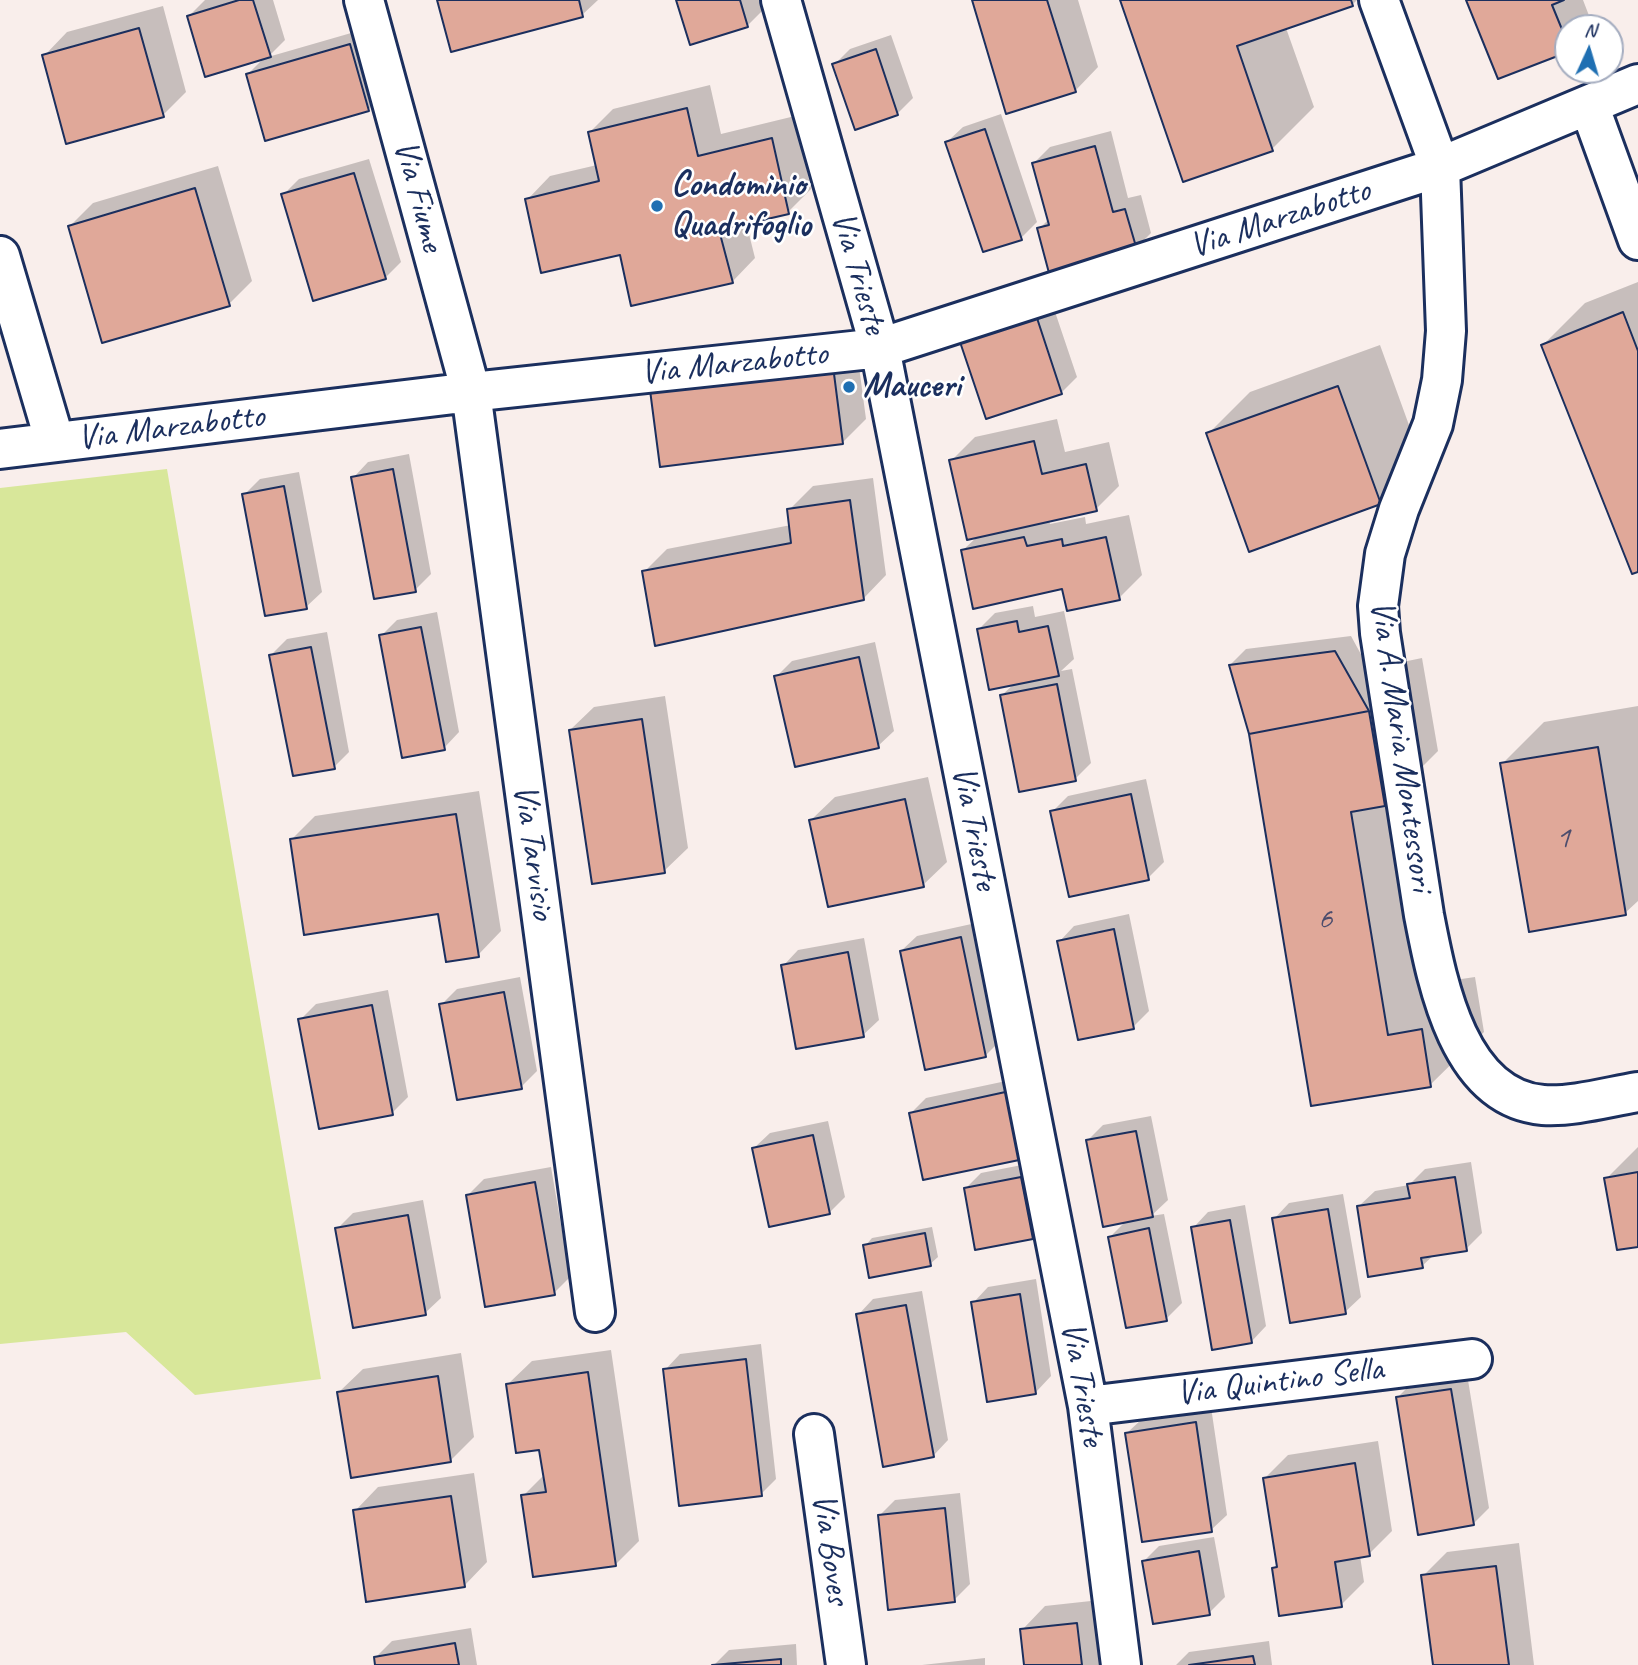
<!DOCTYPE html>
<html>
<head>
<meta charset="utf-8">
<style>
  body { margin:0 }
  #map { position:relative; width:1638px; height:1665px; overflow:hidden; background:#f9eeeb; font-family:Caveat,sans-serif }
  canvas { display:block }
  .north { position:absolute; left:1554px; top:14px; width:70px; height:70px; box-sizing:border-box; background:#fff; border:2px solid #a4acbf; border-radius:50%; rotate:4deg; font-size:19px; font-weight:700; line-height:28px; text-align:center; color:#1b2f5e }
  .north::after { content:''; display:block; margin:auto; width:24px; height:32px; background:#1f6fb2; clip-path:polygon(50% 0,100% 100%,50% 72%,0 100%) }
</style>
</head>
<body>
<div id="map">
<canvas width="1638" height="1665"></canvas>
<div class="north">N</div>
</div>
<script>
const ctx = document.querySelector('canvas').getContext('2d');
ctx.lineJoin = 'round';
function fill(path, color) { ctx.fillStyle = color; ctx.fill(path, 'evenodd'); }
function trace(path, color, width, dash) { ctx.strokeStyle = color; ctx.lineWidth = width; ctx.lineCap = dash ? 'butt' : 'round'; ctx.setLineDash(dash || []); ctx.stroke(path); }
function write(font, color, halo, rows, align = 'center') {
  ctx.font = font + ' Caveat,sans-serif'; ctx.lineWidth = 5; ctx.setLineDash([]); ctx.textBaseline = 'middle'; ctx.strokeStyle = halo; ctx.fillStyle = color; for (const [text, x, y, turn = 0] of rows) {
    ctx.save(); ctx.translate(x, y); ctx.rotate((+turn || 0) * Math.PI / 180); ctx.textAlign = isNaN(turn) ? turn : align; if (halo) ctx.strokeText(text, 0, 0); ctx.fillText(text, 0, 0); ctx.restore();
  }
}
fill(new Path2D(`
  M167,469L321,1379L195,1395L126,1332L0,1344V488Z`), '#d8e79a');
fill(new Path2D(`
  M205,0H273L285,40L268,57L365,29L384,94L368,110L248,74L265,57L189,16Z
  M439,0H598L582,15Z
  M678,0H760L763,10L748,25Z
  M974,0H1078L1098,67L1075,91Z
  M1122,0H1357L1352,5L1286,28L1314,107L1272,149Z
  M1468,0H1583L1593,26L1591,28H1568V50Z
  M163,6L186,92L163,115L44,56L67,32Z
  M891,35L913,98L897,114L834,65L850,49Z
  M710,85L721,134L795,116L811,189L788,212L746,222L755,258L732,282L621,253L527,200L550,176L597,165L590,132L613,109Z
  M1001,114L1037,222L1021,238L947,142L963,127Z
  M1111,131L1128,198L1141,195L1151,233L1136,248L1039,229L1049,219L1034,163L1050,147Z
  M369,159L401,262L385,278L283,195L299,179Z
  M218,166L252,281L229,304L70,226L93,203Z
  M1638,282V570L1543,345L1585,303Z
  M1050,297L1077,377L1061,393L976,321Z
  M856,344L866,419L843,442L662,465Z
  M1380,345L1422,461L1380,503L1208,434L1250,392Z
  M1057,419L1065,452L1109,442L1119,486L1096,509L1049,520L1050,524L1085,517L1086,524L1129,515L1142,575L1119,598L1064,587L962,551L978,536L951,461L975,437Z
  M409,454L431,574L415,590L353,478L368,462Z
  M299,472L322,592L306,607L244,495L260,479Z
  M873,478L886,575L863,599L644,572L667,549L791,525L789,510L813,486Z
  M1033,606L1035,617L1064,611L1074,659L1061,671L1072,669L1091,763L1075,779L1002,695L1015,683L979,629L995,613Z
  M437,612L459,732L444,748L381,636L397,620Z
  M327,632L349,752L334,767L271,655L287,639Z
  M1351,636L1369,669L1422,658L1438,751L1408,781L1441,982L1475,977L1484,1032L1430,1085L1312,1104L1251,734L1230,665L1246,649Z
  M875,642L894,731L878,746L776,677L792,661Z
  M665,696L688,848L664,871L570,730L594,707Z
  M1638,706V901L1625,913L1502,764L1544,722Z
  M928,777L947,862L923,885L811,820L835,797Z
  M1146,779L1164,862L1148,878L1052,812L1068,796Z
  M479,791L501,931L478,955L440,912L291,840L315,816Z
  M1129,914L1149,1011L1133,1027L1059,942L1074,926Z
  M976,923L1001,1040L985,1056L901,951L917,936Z
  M864,938L879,1020L863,1035L783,966L798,950Z
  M520,977L537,1071L521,1087L441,1005L457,989Z
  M388,990L408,1097L392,1113L300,1020L316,1004Z
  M1025,1077L1023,1157L911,1113L926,1098Z
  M1151,1116L1168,1200L1151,1216L1164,1214L1182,1303L1166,1319L1110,1237L1127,1220L1087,1141L1103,1125Z
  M828,1121L845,1197L829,1213L754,1148L770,1133Z
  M1638,1147V1245L1606,1179Z
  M1037,1162L1048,1222L1032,1238L966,1188L981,1173Z
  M1471,1162L1482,1233L1466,1249L1435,1254L1422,1266L1359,1206L1375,1191L1409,1185L1425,1169Z
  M551,1167L570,1277L554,1293L468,1195L484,1179Z
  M1343,1194L1361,1297L1345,1312L1274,1219L1289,1203Z
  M423,1200L441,1298L425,1313L337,1229L353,1213Z
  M1245,1205L1266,1326L1251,1342L1193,1228L1208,1212Z
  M932,1227L938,1257L930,1264L865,1246L872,1238Z
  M1036,1279L1051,1376L1036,1392L973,1303L988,1287Z
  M922,1291L948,1440L933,1456L858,1315L873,1299Z
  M761,1344L776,1479L761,1494L665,1370L680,1354Z
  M611,1350L639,1541L615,1565L523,1496L545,1474L541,1448L508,1384L532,1361Z
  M461,1353L474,1437L451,1460L339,1392L363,1369Z
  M1467,1374L1489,1508L1473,1524L1397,1398L1413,1382Z
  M1211,1407L1227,1515L1211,1530L1127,1433L1143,1418Z
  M1378,1441L1392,1531L1369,1554L1360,1556L1364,1582L1341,1605L1274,1568L1278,1564L1265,1478L1288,1455Z
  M474,1473L487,1562L464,1586L355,1511L378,1487Z
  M960,1493L970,1584L954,1600L879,1516L895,1500Z
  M1214,1537L1225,1597L1209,1613L1143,1562L1159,1546Z
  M1519,1543L1534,1665H1435L1423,1576L1447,1552Z
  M1100,1600L1107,1665H1026L1022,1630L1045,1606Z
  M471,1628L477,1665H377L376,1657L392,1641Z
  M1269,1641L1272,1665H1176L1189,1652Z
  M796,1644L797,1665H714L729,1650Z
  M985,1658V1665H922Z`), '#0003');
const building = new Path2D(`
  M239,0H253L271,57L205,77L187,16Z
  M437,0H579L583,17L451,52Z
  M676,0H740L748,27L690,45Z
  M972,0H1047L1076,92L1006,114Z
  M1120,0H1351L1353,6L1237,46L1273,151L1183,182Z
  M1466,0H1564L1552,5L1568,44V52L1498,79Z
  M139,28L164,117L66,144L42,55Z
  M350,44L369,111L265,141L246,74Z
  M876,49L898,115L855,130L832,64Z
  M687,108L698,156L772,138L789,214L719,230L733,283L631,306L620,255L541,273L525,199L599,181L588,132Z
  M985,129L1022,240L983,252L945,142Z
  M1095,146L1113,212L1125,209L1137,250L1049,273L1037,228L1049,225L1032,163Z
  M354,173L386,279L313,301L281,194Z
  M195,188L230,306L102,343L68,226Z
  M1035,312L1062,394L986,419L958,336Z
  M1623,312L1638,351V572L1632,574L1541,345Z
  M833,366L843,444L660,467L650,390Z
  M1338,386L1381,504L1249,552L1206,433Z
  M1034,441L1042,474L1086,464L1097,511L967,540L949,460Z
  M393,469L416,592L374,599L351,477Z
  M284,486L307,609L265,616L242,494Z
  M850,500L864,600L655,646L642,571L791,543L787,509Z
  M1024,537L1027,546L1062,539L1063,546L1106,537L1120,600L1067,611L1062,589L973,609L961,550Z
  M1017,621L1019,632L1048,626L1059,676L989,690L977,629Z
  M421,627L445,750L402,758L379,635Z
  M311,647L335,769L293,776L269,655Z
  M1335,651L1369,711L1249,734L1229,665Z
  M859,657L879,748L795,767L774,676Z
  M1057,684L1076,781L1019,792L1000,695Z
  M1369,711L1385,806L1351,812L1388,1035L1422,1029L1431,1087L1311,1106L1249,734Z
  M642,719L665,873L592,884L569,730Z
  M1598,747L1626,915L1529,932L1500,763Z
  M1131,794L1149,880L1069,897L1050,811Z
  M905,799L924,887L828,907L809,820Z
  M456,814L479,957L446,962L438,914L304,935L290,839Z
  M1114,929L1134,1029L1078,1040L1057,941Z
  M961,937L986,1057L925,1070L900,951Z
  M848,952L864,1037L796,1049L781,965Z
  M504,992L522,1089L457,1100L439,1004Z
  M372,1005L393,1115L319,1129L298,1019Z
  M1010,1091L1024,1159L923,1180L909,1113Z
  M1136,1131L1153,1217L1103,1227L1086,1140Z
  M813,1135L830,1214L769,1227L752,1148Z
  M1638,1172V1247L1617,1250L1604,1178Z
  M1021,1177L1033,1239L975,1250L964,1188Z
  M1455,1177L1467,1251L1421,1258L1423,1268L1368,1277L1357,1206L1410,1198L1407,1184Z
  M535,1182L555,1295L485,1307L466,1195Z
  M1328,1209L1346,1314L1290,1323L1272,1218Z
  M408,1215L426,1315L353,1328L335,1228Z
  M1230,1220L1252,1343L1212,1350L1191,1227Z
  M1149,1228L1167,1321L1126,1328L1108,1237Z
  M925,1233L931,1266L869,1278L863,1245Z
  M1020,1294L1036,1394L987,1402L971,1302Z
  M906,1305L934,1457L883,1467L856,1314Z
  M746,1359L762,1496L679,1506L663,1369Z
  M588,1372L616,1566L533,1577L521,1495L546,1492L539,1450L516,1453L506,1384Z
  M438,1376L451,1462L351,1478L337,1392Z
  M1451,1389L1474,1525L1418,1535L1396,1397Z
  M1196,1422L1212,1532L1142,1542L1125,1433Z
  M1355,1463L1370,1556L1335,1562L1342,1607L1279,1616L1272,1568L1277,1567L1263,1478Z
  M451,1496L465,1587L366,1602L353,1510Z
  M945,1508L955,1602L888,1610L878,1515Z
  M1199,1551L1210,1615L1153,1624L1142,1561Z
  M1496,1566L1509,1665H1433L1421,1575Z
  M1077,1623L1082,1665H1024L1020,1629Z
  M455,1643L459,1665H375L374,1657Z
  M1253,1656L1255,1665H1189Z
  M781,1659V1665H712Z`);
fill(building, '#e0a899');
trace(building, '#1b2f5e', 2);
const minor = new Path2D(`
  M364,0L471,392L595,1312
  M781,0L880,348L1088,1406L1121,1665
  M1379,0L1440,167L1446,331L1442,380L1433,424L1399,509L1385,554L1378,606L1380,633L1424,915C1437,982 1458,1098 1543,1105C1573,1107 1608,1097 1638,1092
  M1589,105L1638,240
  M0,256L55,442
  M0,449L471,392L880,348L1440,167L1638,84
  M1088,1406L1472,1359
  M814,1434L846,1665`);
trace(minor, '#1b2f5e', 44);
trace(minor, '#fff', 38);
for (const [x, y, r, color] of [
  [657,206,7,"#1f6fb2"],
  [849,387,7,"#1f6fb2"]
]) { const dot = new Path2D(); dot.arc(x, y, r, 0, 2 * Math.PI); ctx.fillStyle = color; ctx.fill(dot); trace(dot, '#fff', 2.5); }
write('32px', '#4c4d6d', null, [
  ["1",1563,839],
  ["6",1325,920]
]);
write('bold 35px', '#1b2f5e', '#fff', [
  ["Condominio",671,186],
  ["Quadrifoglio",671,226],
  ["Mauceri",863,387]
], 'left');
write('35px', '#1b2f5e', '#fff', [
  ["Via Fiume",418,196,75],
  ["Via Marzabotto",1280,219,-18],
  ["Via Trieste",858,273,74],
  ["Via Marzabotto",734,364,-6],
  ["Via Marzabotto",171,428,-7],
  ["Via A. Maria Montessori",1401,746,82],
  ["Via Trieste",974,828,79],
  ["Via Tarvisio",533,852,82],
  ["Via Quintino Sella",1280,1382,-7],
  ["Via Trieste",1082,1384,80],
  ["Via Boves",830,1549,82]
]);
</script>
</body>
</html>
